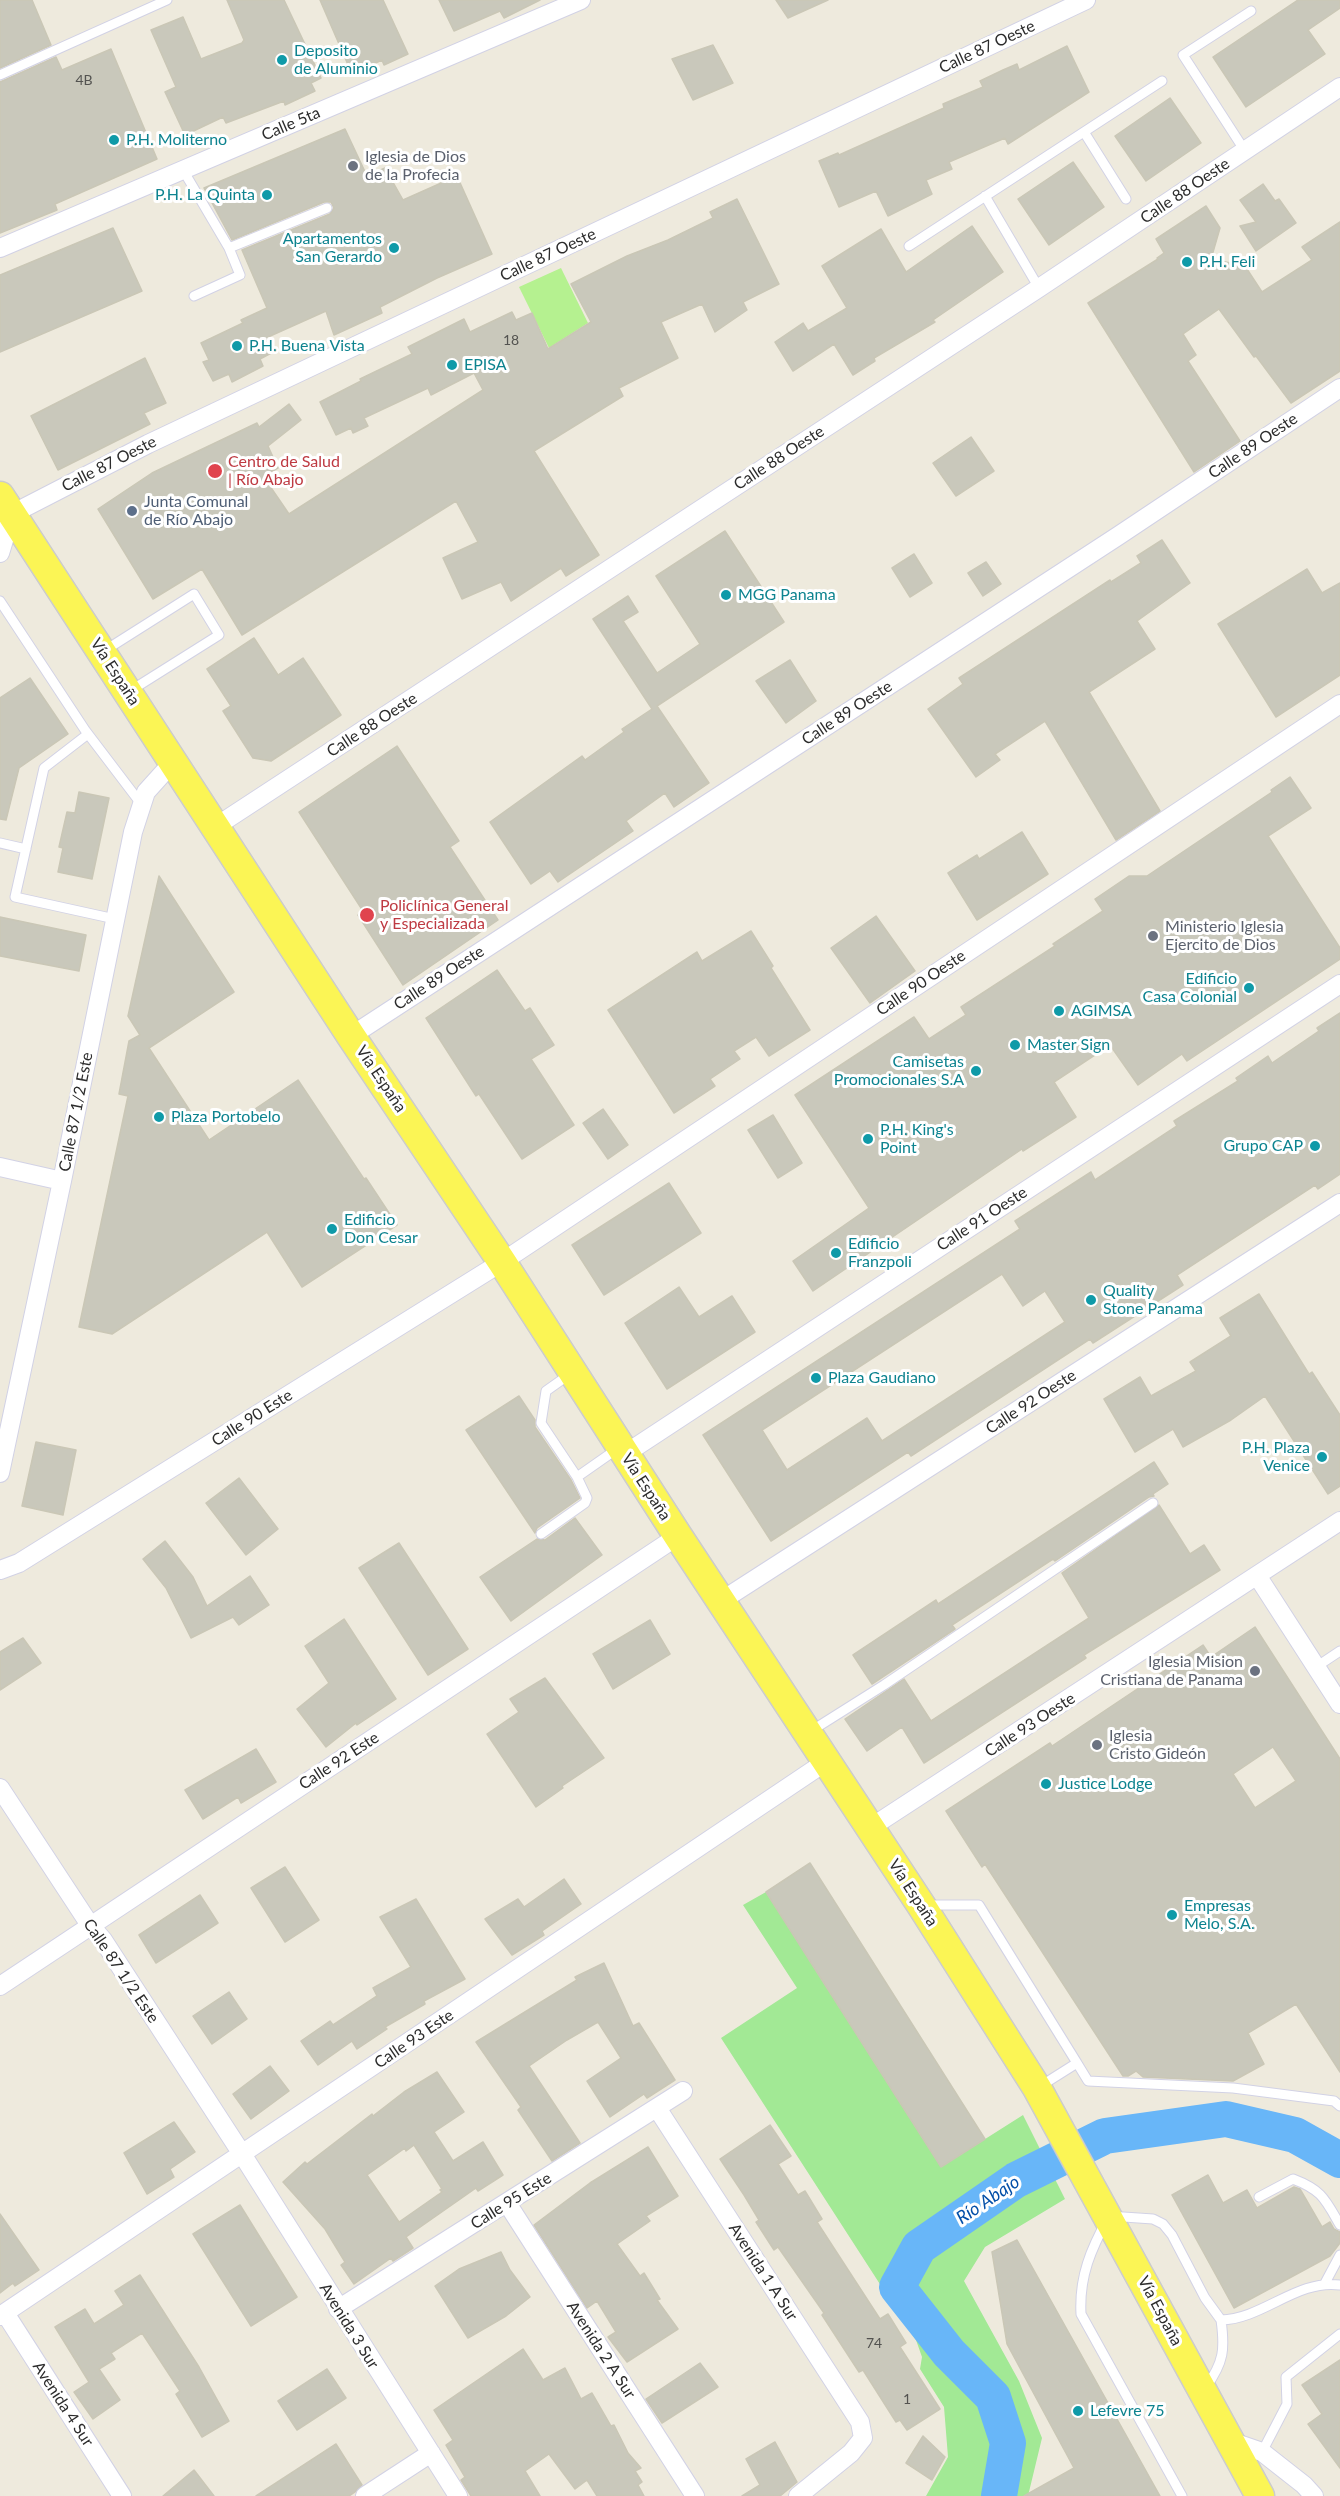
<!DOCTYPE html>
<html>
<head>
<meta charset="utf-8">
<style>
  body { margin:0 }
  canvas { display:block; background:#eeeadd }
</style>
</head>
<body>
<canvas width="1340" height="2496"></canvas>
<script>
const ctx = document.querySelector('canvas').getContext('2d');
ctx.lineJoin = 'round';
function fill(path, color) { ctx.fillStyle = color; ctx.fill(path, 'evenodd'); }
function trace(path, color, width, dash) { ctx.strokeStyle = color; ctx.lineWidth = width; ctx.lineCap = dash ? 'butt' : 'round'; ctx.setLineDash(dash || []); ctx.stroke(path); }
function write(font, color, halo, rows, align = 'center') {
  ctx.font = font + ' Lato,sans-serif'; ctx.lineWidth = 6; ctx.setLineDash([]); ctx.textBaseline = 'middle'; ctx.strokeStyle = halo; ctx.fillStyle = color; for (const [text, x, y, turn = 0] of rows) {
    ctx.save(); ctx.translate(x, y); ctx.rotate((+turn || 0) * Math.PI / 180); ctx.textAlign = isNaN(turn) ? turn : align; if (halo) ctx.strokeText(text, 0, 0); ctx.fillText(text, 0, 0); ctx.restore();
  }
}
fill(new Path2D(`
  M766,1892L941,2167L1023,2115L1065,2199L985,2247L964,2281L1019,2381L1042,2438L1028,2496H926L948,2457L944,2407L920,2369L922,2357L916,2340L721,2038L797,1988L743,1905Z`), '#a2e995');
fill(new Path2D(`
  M561,268L588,323L549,348L519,287Z`), '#b5f190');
trace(new Path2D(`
  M999,2496L1008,2443L993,2397L949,2353L897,2287L919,2247L1016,2180L1105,2136L1226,2119L1295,2135L1340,2160`), '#68b6f8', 36);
const building = new Path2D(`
  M0,0H32L51,45L0,68Z
  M227,0H284L321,78L311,83L315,91L285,105L284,101L226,123L223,117L185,135L165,92L176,87L151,30L183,17L201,59L242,43L244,40Z
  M320,0H383L408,54L384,65L382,60L352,74Z
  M439,0H540L504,18L500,11L454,31Z
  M776,0H828L788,18Z
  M1298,0H1340V8L1308,30L1325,54L1246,107L1213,57Z
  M713,45L733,83L693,100L672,59Z
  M1067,46L1089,92L1008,144L1005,138L949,162L952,169L926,180L932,194L888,216L876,191L839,207L819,161L838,153L839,155L944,108L943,104L983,87L980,81L1003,70L1017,64L1019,70Z
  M111,49L157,159L55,204L57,210L0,233V82L56,57L62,70Z
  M1170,98L1201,143L1146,181L1115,136Z
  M345,129L367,176L385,168L403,200L457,176L492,254L437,278L380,307L382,313L334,335L326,311L268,337L275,351L260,359L263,366L232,382L229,374L213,381L203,362L209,360L201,343L243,323L241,320L267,308L242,250L330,214L334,208L331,202H324L232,240L204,188Z
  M1073,162L1104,207L1049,245L1018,199Z
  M1263,184L1275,201L1279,199L1296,223L1256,251L1240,226L1256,222L1240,200Z
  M737,199L779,284L743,302L747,310L715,332L702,304L661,322L678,358L619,388L623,396L534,451L599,555L566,576L561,568L511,601L501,582L462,599L443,558L478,542L456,501L242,635L202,569L153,599L98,509L152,473L257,423L259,427L289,404L301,420L268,446L278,468L263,476L289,514L483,390L474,373L431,395L428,388L364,418L368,426L353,433L351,428L336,435L320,402L361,381L360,379L412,354L408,347L464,319L470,332L512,312L516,320L532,313L548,349L591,322L571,284L627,256L668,240L713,218L710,212Z
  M1206,206L1220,228L1211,259L1245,266L1262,292L1312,260L1302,247L1340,222V371L1291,403L1256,356L1254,357L1219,309L1183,334L1196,355L1188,361L1240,441L1194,472L1088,303L1158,259L1157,258L1164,253L1156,239Z
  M972,226L1003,272L933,320L935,322L874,358L875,361L853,375L834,344L793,371L775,342L803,323L808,331L847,308L822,266L881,229L906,272Z
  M113,228L142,291L0,352V275Z
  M145,358L166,403L144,413L150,424L58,470L31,416Z
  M971,437L994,471L956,496L933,463Z
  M725,531L784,622L657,706L709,783L674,807L665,793L626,821L633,831L558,882L550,871L531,884L490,822L582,756L585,760L624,732L622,729L652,709L593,619L628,596L638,612L623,621L657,673L700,644L656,576Z
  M1162,540L1190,583L1137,621L1155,649L1089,692L1160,811L1116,840L1045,721L995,754L1000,760L976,777L928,709L963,684L959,678L1110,580L1111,582L1141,563L1137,556Z
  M914,554L932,583L910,597L892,568Z
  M986,562L1001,584L983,596L968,573Z
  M1307,569L1322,593L1340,583V675L1276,717L1218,624Z
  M254,638L278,675L303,658L341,715L271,761L253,758L223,711L231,706L207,669Z
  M790,660L816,701L786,723L756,681Z
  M30,678L68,734L19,768L6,820L0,819V698Z
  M397,746L459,841L450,847L498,920L403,985L358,915L363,911L299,812Z
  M1290,777L1311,808L1268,836L1340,948V959L1187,1061L1182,1054L1138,1085L1110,1045L1054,1082L1076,1117L1023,1151L1022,1149L813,1291L793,1261L869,1208L795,1095L914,1017L929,1039L966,1015L961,1007L1055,946L1053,944L1103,911L1095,899L1129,876H1147L1272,792L1271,790Z
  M79,792L109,798L92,879L58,872L63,848L59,847L67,812L75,813Z
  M1022,832L1048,874L977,920L948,873L977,855L979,859Z
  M159,876L234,992L149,1048L209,1140L298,1080L364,1179L366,1178L397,1225L302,1287L267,1232L112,1334L79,1327L128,1096L119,1094L129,1041L140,1035L128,1016Z
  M876,916L915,971L870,1003L831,948Z
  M0,917L86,935L79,971L0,956Z
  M751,931L773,966L771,968L810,1030L769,1056L756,1037L734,1051L740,1059L710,1079L715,1086L674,1113L608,1010L697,952L702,961Z
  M497,970L525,1011L530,1008L554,1045L531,1059L574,1125L522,1159L479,1094L476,1096L426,1018Z
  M1340,1013V1174L1318,1189L1315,1185L1177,1275L1183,1285L1093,1343L1090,1339L911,1456L908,1452L771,1541L703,1435L1020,1229L1015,1221L1091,1172L1095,1180L1177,1126L1174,1121L1238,1081L1236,1078L1268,1056L1272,1063L1319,1031L1317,1028ZM1002,1274L1023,1306L1045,1291L1065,1322L882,1441L867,1418L787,1470L762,1430Z
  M603,1109L628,1145L608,1159L583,1123Z
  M773,1115L802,1163L778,1178L748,1130Z
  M669,1183L701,1233L604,1295L572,1245Z
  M679,1287L699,1317L732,1296L755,1332L667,1389L625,1323Z
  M1259,1294L1309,1374L1312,1372L1340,1415V1486L1328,1494L1265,1396L1231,1420L1183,1447L1173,1429L1135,1452L1104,1399L1140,1377L1151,1396L1196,1371L1190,1362L1231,1336L1220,1318Z
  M519,1396L535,1420V1427L571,1480L580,1498L537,1528L535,1533L466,1430Z
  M36,1442L76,1450L63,1515L22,1506Z
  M1154,1462L1168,1484L1153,1494L1154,1496L1149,1497L1055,1561L1053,1559L952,1625L955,1629L872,1684L853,1655L936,1600L938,1604Z
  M239,1478L278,1529L246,1555L206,1503Z
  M1159,1505L1190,1554L1204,1545L1220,1570L1084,1655L1086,1658L924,1763L902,1727L867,1751L845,1719L904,1679L931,1721L1089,1618L1062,1573Z
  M575,1518L602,1555L511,1621L480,1577L537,1539L545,1540Z
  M165,1541L193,1577L207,1606L250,1576L269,1605L239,1625L233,1617L191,1638L166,1588L143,1559Z
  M399,1543L468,1649L428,1675L359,1568Z
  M344,1619L396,1699L357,1725L356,1723L326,1747L297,1709L329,1683L305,1646Z
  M650,1620L670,1654L613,1689L593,1654Z
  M1255,1627L1340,1759V2072L1296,2004L1248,2033L1264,2064L1233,2081L1143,2077L1136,2071L1128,2076H1123L985,1864L982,1867L946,1811L1050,1743L1052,1746L1203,1645L1211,1657ZM1273,1747L1296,1781L1255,1808L1233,1774Z
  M23,1638L41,1663L0,1690V1652Z
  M545,1678L604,1758L562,1786L563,1788L536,1807L487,1734L519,1712L510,1699Z
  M256,1749L276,1782L241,1803L238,1797L203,1819L185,1790Z
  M810,1863L985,2139L941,2167L766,1892Z
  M285,1867L319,1920L285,1942L251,1888Z
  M564,1879L581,1904L542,1931L544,1935L512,1955L485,1919L518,1899L524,1907Z
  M200,1895L218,1923L156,1963L139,1935Z
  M416,1899L465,1979L424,2001L425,2004L385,2027L387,2029L357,2049L352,2041L318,2065L301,2041L330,2021L333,2025L377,1996L373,1988L411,1967L380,1917Z
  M604,1963L633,2026L639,2023L675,2080L647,2098L644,2094L610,2117L587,2081L621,2058L598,2022L567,2040L529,2066L580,2143L552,2161L518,2110L521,2107L476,2042L577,1980L575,1977Z
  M229,1992L247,2019L212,2044L193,2016Z
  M270,2066L289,2091L251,2119L233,2094Z
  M437,2072L464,2112L434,2132L453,2161L483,2142L503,2175L478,2191L476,2188L406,2237L413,2248L393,2261L391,2258L354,2284L341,2265L345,2262L325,2229L283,2182L305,2162L307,2164L372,2114L373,2116L404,2092ZM414,2145L442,2189L440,2190L442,2192L399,2222L367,2175L405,2148L406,2151Z
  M174,2122L195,2152L170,2169L174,2177L147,2194L124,2153Z
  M770,2125L791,2156L778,2164L798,2195L805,2191L822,2219L817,2222L880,2319L888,2314L906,2343L900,2347L940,2409L907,2430L900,2420L896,2422L863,2370L859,2372L822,2315L824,2313L778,2247L774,2250L756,2222L759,2220L744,2195L720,2159Z
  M648,2147L678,2196L646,2216L650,2221L617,2244L640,2276L644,2273L660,2299L657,2300L678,2329L627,2362L608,2337L616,2332L597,2301L587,2308L534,2225L590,2183Z
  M1208,2175L1223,2203L1247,2190L1257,2208L1294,2187L1300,2189L1322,2227L1330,2222L1334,2229L1340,2232V2243L1330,2256L1234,2308L1172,2195Z
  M240,2205L297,2297L251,2326L193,2234Z
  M0,2214L39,2270L15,2286L13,2283L0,2293Z
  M1017,2240L1160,2496H1024L1074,2468L1007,2344L992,2252Z
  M501,2252L510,2270L530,2297L506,2316L468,2338L435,2286L459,2269Z
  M140,2275L199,2367L229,2421L202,2437L176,2394L180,2391L142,2333L111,2353L115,2359L99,2369L120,2400L93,2419L74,2392L89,2382L55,2327L85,2309L94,2324L124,2305L115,2291Z
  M523,2349L543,2380L565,2368L581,2399L592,2393L611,2426L614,2425L628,2453L641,2468L635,2471L642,2482L638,2485L644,2496H597L587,2480L575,2489L549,2454L525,2471L540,2496H471L461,2480L465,2477L446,2445L453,2440L434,2410Z
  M1340,2360V2468L1308,2424L1322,2414L1302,2385Z
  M700,2363L718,2387L662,2423L646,2399Z
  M327,2369L346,2398L297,2430L278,2401Z
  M923,2436L945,2457L932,2480L906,2463Z
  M775,2442L797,2482L780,2496H742L760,2485L746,2459Z
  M336,2444L362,2485L355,2492L349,2496H256Z
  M194,2470L214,2496H163Z`);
fill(building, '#c9c8bb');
trace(building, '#cac7b6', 1.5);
const service = new Path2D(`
  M0,75L167,0
  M1084,132L1126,199
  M1245,151L1183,55L1251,11
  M183,170L229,248L327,208
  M985,196L1039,288
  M909,246L1162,81
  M194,296L240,275L229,248
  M0,601L85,730L142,805
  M104,651L194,594L219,635L130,691
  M88,734L44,768L15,897L115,919
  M0,843L26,849
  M577,1477L617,1449
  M541,1534L585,1503L587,1498L577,1477L541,1423L546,1391L570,1374
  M1316,1667L1340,1651
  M811,1731L884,1685L1153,1503
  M927,1905H979L1077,2063L1039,2087
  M1077,2063L1088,2081L1233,2088L1334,2101L1340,2106
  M1259,2197L1293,2179C1322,2190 1325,2199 1340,2225
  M1325,2283L1340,2255
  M1206,2387C1224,2362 1225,2349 1221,2320C1263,2319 1297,2279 1340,2285
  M1262,2452L1287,2404L1286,2377L1340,2334
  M1182,2496L1081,2314C1079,2276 1091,2249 1109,2216L1153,2219L1163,2224L1172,2235L1205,2298L1221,2320`);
const minor = new Path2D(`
  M0,248L581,0
  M0,553L12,514L148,444L1086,0
  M215,827L1039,288L1340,87
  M351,1036L1118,536L1340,388
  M0,1167L62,1181
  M625,1454L1340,984
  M0,1473L62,1181L133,832L146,792L173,762
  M0,1570L19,1563L502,1262L1340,704
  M1258,1577L1340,1704
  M721,1601L1340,1203
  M0,1788L90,1925L103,1940L242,2154L458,2496
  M870,1828L1340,1521
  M0,1986L678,1536
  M657,2108L860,2422L863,2438L851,2453L798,2496
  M507,2203L695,2496
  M338,2309L683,2091
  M5,2313L122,2496
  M0,2316L827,1761
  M1230,2441L1262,2452L1304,2485L1314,2496
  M365,2496L431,2453`);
const primary = new Path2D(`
  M0,496L351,1036L502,1262L678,1536L921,1905L1037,2088L1260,2496`);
trace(service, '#d2d2e5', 11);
trace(minor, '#d2d2e5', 20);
trace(primary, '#ccc', 31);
trace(service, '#fff', 9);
trace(minor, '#fff', 18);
trace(primary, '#fbf555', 28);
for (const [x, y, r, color] of [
  [282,60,6,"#0f9aa8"],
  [114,140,6,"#0f9aa8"],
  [353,166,6,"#6b7280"],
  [267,195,6,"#0f9aa8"],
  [394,248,6,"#0f9aa8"],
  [1187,262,6,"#0f9aa8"],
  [237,346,6,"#0f9aa8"],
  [452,365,6,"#0f9aa8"],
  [215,471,8,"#e0444e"],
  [132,511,6,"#5c6f8a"],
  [726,595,6,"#0f9aa8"],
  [367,915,8,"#e0444e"],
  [1153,936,6,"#6b7280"],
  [1249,988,6,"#0f9aa8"],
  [1059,1011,6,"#0f9aa8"],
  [1015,1045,6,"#0f9aa8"],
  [976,1071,6,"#0f9aa8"],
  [159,1117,6,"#0f9aa8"],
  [868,1139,6,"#0f9aa8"],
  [1315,1146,6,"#0f9aa8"],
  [332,1229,6,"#0f9aa8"],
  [836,1253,6,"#0f9aa8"],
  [1091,1300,6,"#0f9aa8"],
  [816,1378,6,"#0f9aa8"],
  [1322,1457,6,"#0f9aa8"],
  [1255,1671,6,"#6b7280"],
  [1097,1745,6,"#6b7280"],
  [1046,1784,6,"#0f9aa8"],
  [1172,1915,6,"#0f9aa8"],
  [1078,2411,6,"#0f9aa8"]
]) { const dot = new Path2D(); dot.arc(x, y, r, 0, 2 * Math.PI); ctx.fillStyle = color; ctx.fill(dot); trace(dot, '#fff', 2); }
write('14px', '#535350', null, [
  ["4B",84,80],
  ["18",511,340],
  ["74",874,2343],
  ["1",907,2399]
]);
write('16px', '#2c2c2c', '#fff', [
  ["Calle 87 Oeste",987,47,-25],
  ["Calle 5ta",291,124,-23],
  ["Calle 88 Oeste",1185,191,-34],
  ["Calle 87 Oeste",548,255,-25],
  ["Calle 89 Oeste",1253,446,-34],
  ["Calle 88 Oeste",779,458,-33],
  ["Calle 87 Oeste",109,464,-27],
  ["Vía España",115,672,57],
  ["Calle 89 Oeste",847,713,-33],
  ["Calle 88 Oeste",372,725,-33],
  ["Calle 89 Oeste",439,978,-33],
  ["Calle 90 Oeste",921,983,-34],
  ["Vía España",381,1079,56],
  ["Calle 87 1/2 Este",76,1112,-79],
  ["Calle 91 Oeste",982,1219,-33],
  ["Calle 92 Oeste",1031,1402,-33],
  ["Calle 90 Este",252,1418,-32],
  ["Vía España",646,1487,57],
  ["Calle 93 Oeste",1030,1725,-33],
  ["Calle 92 Este",339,1761,-33],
  ["Vía España",913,1893,57],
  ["Calle 87 1/2 Este",121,1971,56],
  ["Calle 93 Este",414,2039,-34],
  ["Calle 95 Este",511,2201,-32],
  ["Avenida 1 A Sur",763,2272,57],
  ["Vía España",1160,2311,62],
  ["Avenida 3 Sur",349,2326,58],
  ["Avenida 2 A Sur",601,2350,57],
  ["Avenida 4 Sur",63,2404,57]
]);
write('16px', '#0d838f', '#fff', [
  ["Deposito",294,51],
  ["de Aluminio",294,69],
  ["P.H. Moliterno",126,140],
  ["P.H. La Quinta",255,195,"right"],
  ["Apartamentos",382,239,"right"],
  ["San Gerardo",382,257,"right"],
  ["P.H. Feli",1199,262],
  ["P.H. Buena Vista",249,346],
  ["EPISA",464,365],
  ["MGG Panama",738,595],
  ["Edificio",1237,979,"right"],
  ["Casa Colonial",1237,997,"right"],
  ["AGIMSA",1071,1011],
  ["Master Sign",1027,1045],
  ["Camisetas",964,1062,"right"],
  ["Promocionales S.A",964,1080,"right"],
  ["Plaza Portobelo",171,1117],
  ["P.H. King's",880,1130],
  ["Point",880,1148],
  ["Grupo CAP",1303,1146,"right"],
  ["Edificio",344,1220],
  ["Don Cesar",344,1238],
  ["Edificio",848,1244],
  ["Franzpoli",848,1262],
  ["Quality",1103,1291],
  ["Stone Panama",1103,1309],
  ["Plaza Gaudiano",828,1378],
  ["P.H. Plaza",1310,1448,"right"],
  ["Venice",1310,1466,"right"],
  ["Justice Lodge",1058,1784],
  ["Empresas",1184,1906],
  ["Melo, S.A.",1184,1924],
  ["Lefevre 75",1090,2411]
], 'left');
write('16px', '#5b616d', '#fff', [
  ["Iglesia de Dios",365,157],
  ["de la Profecia",365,175],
  ["Ministerio Iglesia",1165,927],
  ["Ejercito de Dios",1165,945],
  ["Iglesia Mision",1243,1662,"right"],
  ["Cristiana de Panama",1243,1680,"right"],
  ["Iglesia",1109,1736],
  ["Cristo Gideón",1109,1754]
], 'left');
write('16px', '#be3a42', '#fff', [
  ["Centro de Salud",228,462],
  ["| Río Abajo",228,480],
  ["Policlínica General",380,906],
  ["y Especializada",380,924]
], 'left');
write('16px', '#4e5e75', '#fff', [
  ["Junta Comunal",144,502],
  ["de Río Abajo",144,520]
], 'left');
write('italic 18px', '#034fa8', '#fff', [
  ["Río Abajo",988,2200,-34]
]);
</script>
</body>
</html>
